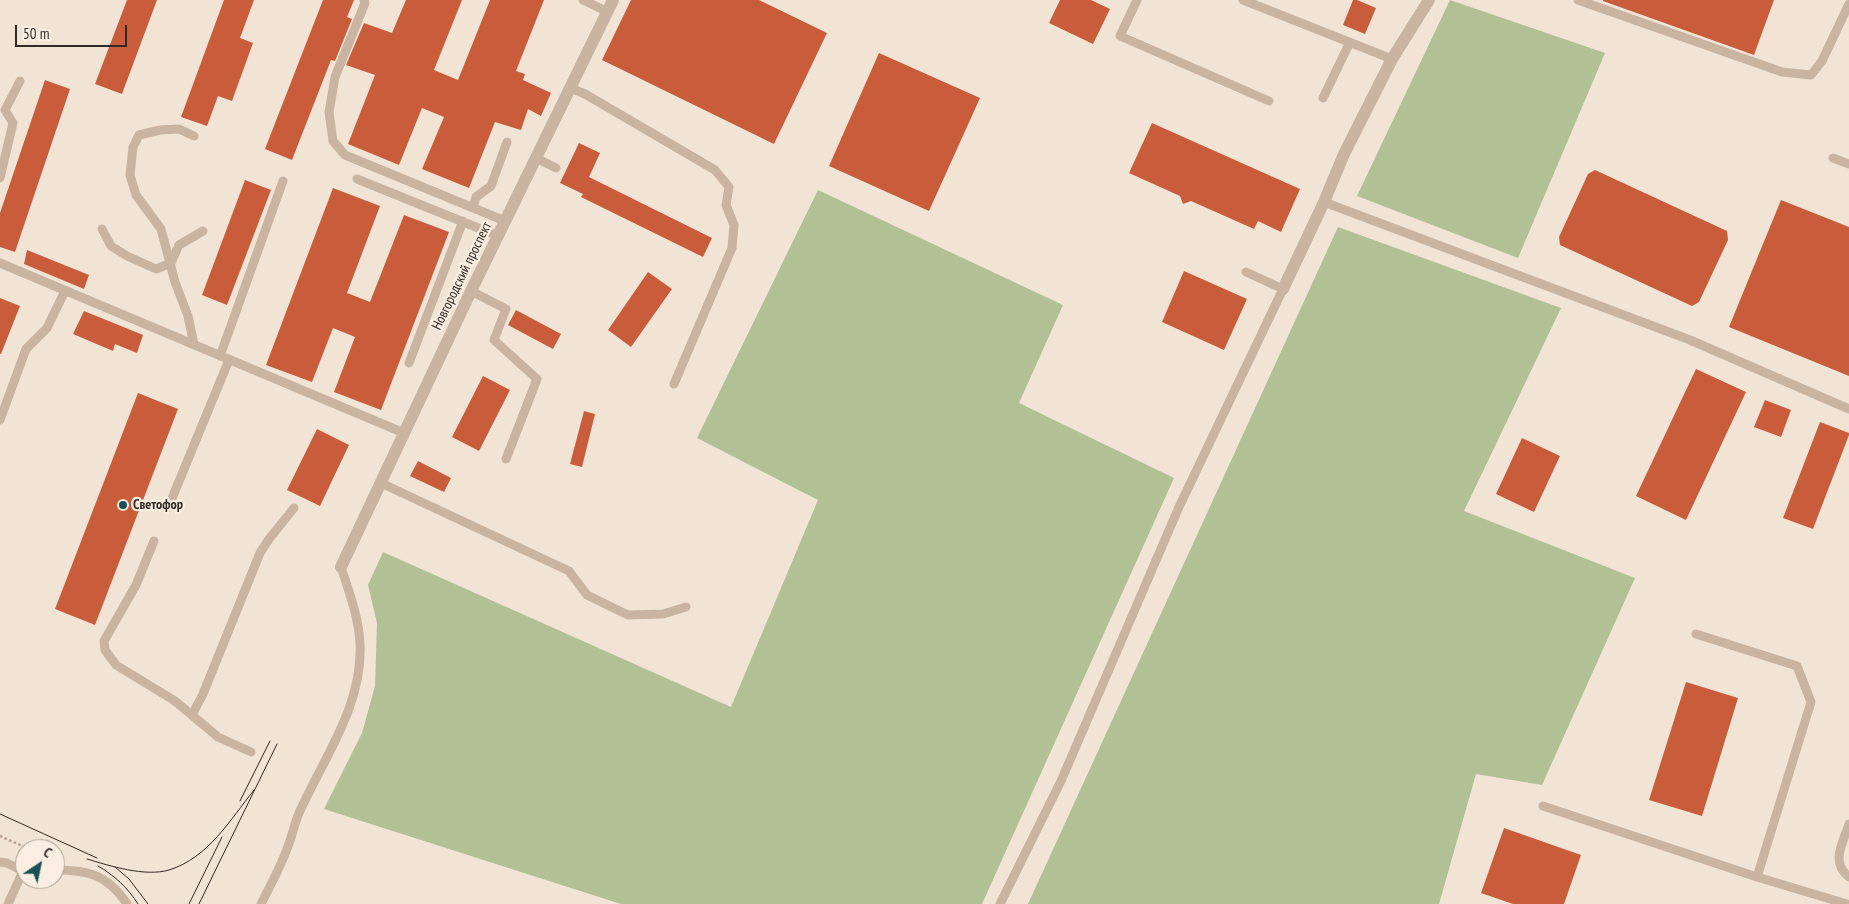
<!DOCTYPE html>
<html>
<head>
<meta charset="utf-8">
<style>
  body { margin:0 }
  #map { position:relative; width:1849px; height:904px; overflow:hidden; background:#f1e4d5; font-family:"PT Sans Narrow",sans-serif }
  canvas { display:block }
  .north { position:absolute; left:15px; top:839px; width:50px; height:50px; box-sizing:border-box; background:#f9eee1; border:1px solid #aa9f95; border-radius:50%; rotate:34deg; font-size:14px; font-weight:700; line-height:20px; text-align:center; color:#332924 }
  .north::after { content:''; display:block; margin:auto; width:18px; height:22px; background:#195154; clip-path:polygon(50% 0,100% 100%,50% 72%,0 100%) }
  .scale { position:absolute; left:15px; top:25px; width:112px; height:22px; box-sizing:border-box; border:2px solid #332924; border-top:0; padding-left:6px; font-size:15px; line-height:18px; white-space:nowrap; color:#332924; -webkit-text-stroke:4px #f9eee1; paint-order:stroke }
</style>
</head>
<body>
<div id="map">
<canvas width="1849" height="904"></canvas>
<div class="north">С</div>
<div class="scale">50 m</div>
</div>
<script>
const ctx = document.querySelector('canvas').getContext('2d');
ctx.lineJoin = 'round';
function fill(path, color) { ctx.fillStyle = color; ctx.fill(path, 'evenodd'); }
function trace(path, color, width, dash) { ctx.strokeStyle = color; ctx.lineWidth = width; ctx.lineCap = dash ? 'butt' : 'round'; ctx.setLineDash(dash || []); ctx.stroke(path); }
function write(font, color, halo, rows, align = 'center') {
  ctx.font = font + ' "PT Sans Narrow",sans-serif'; ctx.lineWidth = 4.5; ctx.setLineDash([]); ctx.textBaseline = 'middle'; ctx.strokeStyle = halo; ctx.fillStyle = color; for (const [text, x, y, turn = 0] of rows) {
    ctx.save(); ctx.translate(x, y); ctx.rotate((+turn || 0) * Math.PI / 180); ctx.textAlign = isNaN(turn) ? turn : align; if (halo) ctx.strokeText(text, 0, 0); ctx.fillText(text, 0, 0); ctx.restore();
  }
}
fill(new Path2D(`
  M1450,0L1605,53L1518,258L1357,196Z
  M818,190L1063,305L1019,403L1174,478L982,904H621L324,809L362,733L375,686L377,623L368,585L383,552L731,707L818,500L697,438Z
  M1338,227L1561,308L1464,511L1635,578L1542,785L1476,774L1439,904H1028Z`), '#b1c095');
fill(new Path2D(`
  M127,0H157L122,94L95,84Z
  M224,0H254L240,38L253,43L232,101L218,96L207,126L181,117Z
  M323,0H354L347,17L352,19L335,61L331,60L292,160L265,149Z
  M406,0H462L434,70L458,80L490,0H544L516,71L525,74L523,80L551,93L541,116L528,109L521,130L495,122L469,188L422,169L444,117L422,108L399,165L348,144L375,75L346,65L364,23L392,33Z
  M631,0H759L827,33L774,144L602,60Z
  M1060,0H1091L1110,9L1093,44L1049,23Z
  M1353,0H1357L1376,8L1365,34L1343,25Z
  M1603,0H1774L1754,55L1603,1Z
  M879,53L980,98L929,211L829,166Z
  M45,80L70,89L15,252L0,247V213Z
  M1152,123L1300,189L1281,232L1258,221L1254,229L1191,201L1183,204L1180,196L1129,173Z
  M579,143L600,153L589,177L712,238L703,257L581,197L583,194L560,183Z
  M1595,170L1727,231L1728,240L1699,302L1692,306L1560,245L1559,237L1588,174Z
  M245,180L271,190L227,305L202,295Z
  M333,188L380,206L347,293L370,302L404,215L449,232L381,410L334,392L355,337L333,328L312,382L266,365Z
  M1781,200L1849,227V376L1729,327Z
  M27,250L89,275L84,289L24,264Z
  M1184,271L1247,299L1224,350L1162,322Z
  M648,272L672,289L631,347L608,330Z
  M0,298L20,306L1,354H0Z
  M516,310L561,334L553,349L508,325Z
  M84,311L143,335L137,353L115,344L113,351L73,334Z
  M1696,369L1746,392L1686,520L1636,496Z
  M483,376L510,390L479,451L452,437Z
  M138,393L178,409L95,625L55,609Z
  M1765,400L1791,410L1781,437L1754,427Z
  M584,411L595,414L582,467L570,464Z
  M1820,422L1849,433V435L1813,529L1783,518Z
  M317,429L349,445L320,506L287,490Z
  M1522,438L1560,456L1534,512L1496,494Z
  M418,461L451,478L444,492L410,476Z
  M1686,682L1738,698L1702,816L1649,800Z
  M1504,828L1581,855L1564,904H1513L1481,893Z`), '#c95d3b');
trace(new Path2D(`
  M0,836L29,849`), '#b49d8c', 2.5, [2.5, 2.5]);
trace(new Path2D(`
  M364,0L365,3L335,77L329,112L333,141L345,155L505,221
  M583,0L608,12
  M1137,0L1120,36L1269,101
  M1243,0L1392,59
  M1578,0L1782,72L1811,75L1822,61L1849,4
  M571,88L585,94L715,170L729,187L726,205L734,225L732,248L674,384
  M1323,98L1350,42
  M194,136L179,129L160,130L139,135L133,147L130,175L136,195L161,229L175,282L188,316L194,345
  M536,158L556,168
  M1833,158L1849,164
  M0,178L13,123L5,110L20,81
  M357,179L498,236
  M1324,202L1690,340L1849,409
  M473,207L476,197L491,186L507,142
  M102,229L111,246L127,256L156,269L171,263L179,245L203,231
  M0,263L404,433
  M471,291L506,309L494,340L537,379L506,459
  M220,356L283,181
  M409,363L463,221
  M0,420L26,349L47,328L65,291
  M381,483L569,571L587,595L628,615L663,614L686,607
  M168,508L229,360
  M154,541L136,585L104,641L105,650L116,665L175,701L218,737L251,752
  M1696,634L1797,666L1811,702L1757,877
  M192,715L203,694L260,553L269,539L294,508
  M1543,806L1757,877L1847,904
  M1849,824C1843,843 1830,862 1849,877
  M0,862L7,863L23,871L8,904
  M55,870C89,870 108,875 127,904
  M261,904C270,886 280,868 287,849C292,837 294,825 299,813C323,759 363,706 360,644C359,618 349,592 341,567
  M1000,904L1061,781L1179,507L1283,289L1246,272`), '#c9b3a1', 9);
trace(new Path2D(`
  M1283,289L1324,202L1344,154L1392,59L1429,0
  M341,567L471,291L613,0`), '#c9b3a1', 12);
trace(new Path2D(`
  M240,801L270,741
  M0,814L97,858
  M87,859C110,866 145,877 169,870C208,858 230,820 254,790
  M98,866C114,875 128,888 138,904
  M115,867L129,879L148,904
  M189,904L222,837
  M199,904L277,744`), '#332924', 1);
for (const [x, y, r, color] of [
  [123,505,5,"#195154"]
]) { const dot = new Path2D(); dot.arc(x, y, r, 0, 2 * Math.PI); ctx.fillStyle = color; ctx.fill(dot); trace(dot, '#f9eee1', 2); }
write('14px', '#332924', '#f9eee1', [
  ["Новгородский проспект",462,276,-64]
]);
write('bold 14px', '#332924', '#f9eee1', [
  ["Светофор",133,505]
], 'left');
</script>
</body>
</html>
